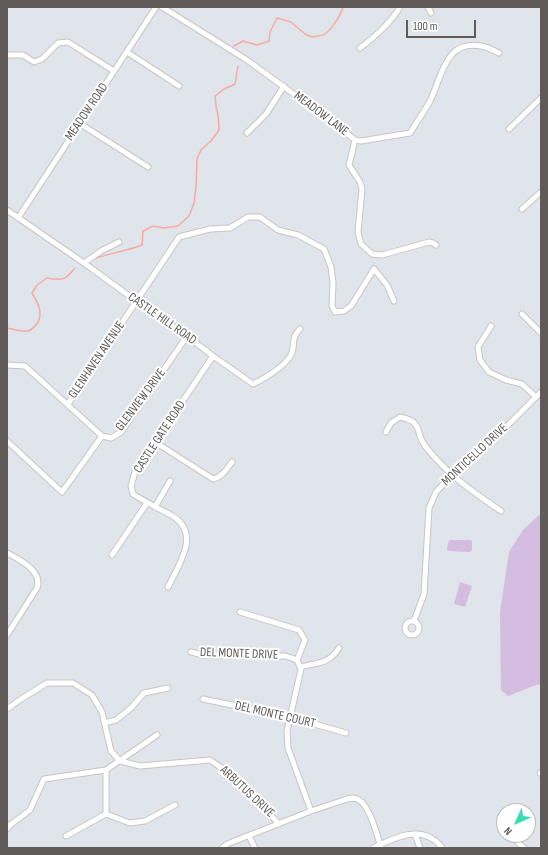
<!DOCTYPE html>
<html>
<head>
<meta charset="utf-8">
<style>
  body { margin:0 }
  #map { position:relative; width:548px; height:855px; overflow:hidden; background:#dfe5eb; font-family:"Sofia Sans Condensed",sans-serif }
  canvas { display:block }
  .frame { position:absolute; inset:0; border:8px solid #605a58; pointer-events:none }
  .north { position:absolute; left:496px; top:803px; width:40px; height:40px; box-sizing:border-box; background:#fff; border:1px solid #bfbdbc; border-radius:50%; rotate:225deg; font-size:11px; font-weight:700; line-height:16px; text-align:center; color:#605a58 }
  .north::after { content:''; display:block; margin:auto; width:14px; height:18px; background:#32deb3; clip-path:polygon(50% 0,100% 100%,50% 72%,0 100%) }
  .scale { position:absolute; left:406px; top:20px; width:70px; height:18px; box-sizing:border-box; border:2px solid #605a58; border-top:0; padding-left:5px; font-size:12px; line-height:14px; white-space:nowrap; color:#605a58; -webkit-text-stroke:3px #fff; paint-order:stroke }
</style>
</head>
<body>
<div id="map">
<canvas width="548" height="855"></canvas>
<div class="frame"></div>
<div class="north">N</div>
<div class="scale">100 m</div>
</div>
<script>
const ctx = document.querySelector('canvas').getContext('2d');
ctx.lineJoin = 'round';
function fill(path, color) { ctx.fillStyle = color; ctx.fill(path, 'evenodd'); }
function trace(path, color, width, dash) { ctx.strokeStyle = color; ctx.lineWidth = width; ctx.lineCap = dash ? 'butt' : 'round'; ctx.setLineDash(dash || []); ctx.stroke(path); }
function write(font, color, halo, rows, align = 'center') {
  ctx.font = font + ' "Sofia Sans Condensed",sans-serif'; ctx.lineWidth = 4; ctx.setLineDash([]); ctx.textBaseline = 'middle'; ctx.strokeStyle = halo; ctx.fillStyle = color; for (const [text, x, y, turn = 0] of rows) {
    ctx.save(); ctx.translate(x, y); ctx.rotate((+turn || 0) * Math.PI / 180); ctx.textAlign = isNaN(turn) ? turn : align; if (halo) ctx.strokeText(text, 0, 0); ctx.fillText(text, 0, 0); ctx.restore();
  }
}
fill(new Path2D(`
  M541,513V684L533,686L508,696L501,690L500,612L509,552L523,530Z
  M450,540H470L472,541V550L470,552L449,551L447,550L448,542Z
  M460,582L472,586L465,607L454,604Z`), '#d5bce1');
trace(new Path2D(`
  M234,46L243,41L257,45L269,41L270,32L277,18L291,22L305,34L312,37C316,36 322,36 325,34C332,29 341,15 343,7
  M96,258C111,253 127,251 142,245L143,231L153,226L164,228L178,226L189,216L194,203L196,187L197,159L201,150L211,141L219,130L218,115L216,106L215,96L224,89L235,84L238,66
  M7,328C12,329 18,331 23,331C27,332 32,330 34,327C45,317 39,304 32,293L37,285L47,278C63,281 65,280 75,268`), '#f9aaa0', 1.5);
const minor = new Path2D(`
  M162,7L247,60L328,119L355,140L361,141L410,133C416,123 424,112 430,101C442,77 445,39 481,46C487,47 493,50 499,53
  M428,7L431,13
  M360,48C376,36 390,24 400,7
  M127,52L179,86
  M8,55H23L34,62L42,59L58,43L68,42L114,71
  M79,123L148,167
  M509,129L541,98
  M247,133L266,114L284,86
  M355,140L349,165L360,182L362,189L358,232L361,244L372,254L382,255L429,242L433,243L436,245
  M522,209L541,192
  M7,210L91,268L136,301L187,336L213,356L253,384C265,378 284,367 291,355C296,345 290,338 300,329
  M18,218L156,7
  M84,263L101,251L119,242
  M522,314L541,333
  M491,326L478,347L480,360L489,372L506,380L522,384L536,397
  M7,365L25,366L102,436
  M68,404L179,237L210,229L230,228L248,217H260L278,230L298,235L324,249L331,267L333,283L332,306L335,312L344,311L351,306L374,269L387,285L394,301
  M386,432L391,423L400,417C425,422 414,433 426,447C447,474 473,492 501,511
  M7,441L62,492L102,436L111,438L121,432L187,336
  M155,442L213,479C222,477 227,469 232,462
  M155,507L170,481
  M7,553C19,559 43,571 37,588L7,635
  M112,555L147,503
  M168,587C179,564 202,533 171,515C158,508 145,502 133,494L131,486L135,472L213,356
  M240,612L299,630L305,640L297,660
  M405 628a7 7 0 1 1 14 0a7 7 0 1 1-14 0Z
  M414,621L424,594L429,508L436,492L451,476L499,434L541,392
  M191,652L203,655L245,654L260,656H286L297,660L301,669L287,731L288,748L311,811
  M300,667C318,662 328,665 339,648
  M203,699L290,717L346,733
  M7,709L21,699L47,683H73L92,695L102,712L111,751L120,761L140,766L210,760C236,777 258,801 279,824
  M104,723L116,720L131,708L144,693L168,688
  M106,770V814
  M540,773H541
  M106,814L130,823L145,821L175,805
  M7,829L10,825L30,810L44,779L106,770L157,735
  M415,834L420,848
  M66,836L106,814
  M249,836L255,848
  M513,838L524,848
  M222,848L227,844L311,811L347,799C351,798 355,797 359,800C369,805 378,837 381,848
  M373,848C395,837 424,823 442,848`);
trace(minor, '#cac5c3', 7);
trace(minor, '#fff', 5);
write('13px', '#605a58', '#fff', [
  ["MEADOW ROAD",87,112,-56],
  ["MEADOW LANE",321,114,37],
  ["CASTLE HILL ROAD",162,319,35],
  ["GLENHAVEN AVENUE",97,360,-56],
  ["GLENVIEW DRIVE",141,400,-53],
  ["CASTLE GATE ROAD",160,437,-57],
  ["MONTICELLO DRIVE",475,455,-43],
  ["DEL MONTE DRIVE",239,654,2],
  ["DEL MONTE COURT",275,715,13],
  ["ARBUTUS DRIVE",247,792,43]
]);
</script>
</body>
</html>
